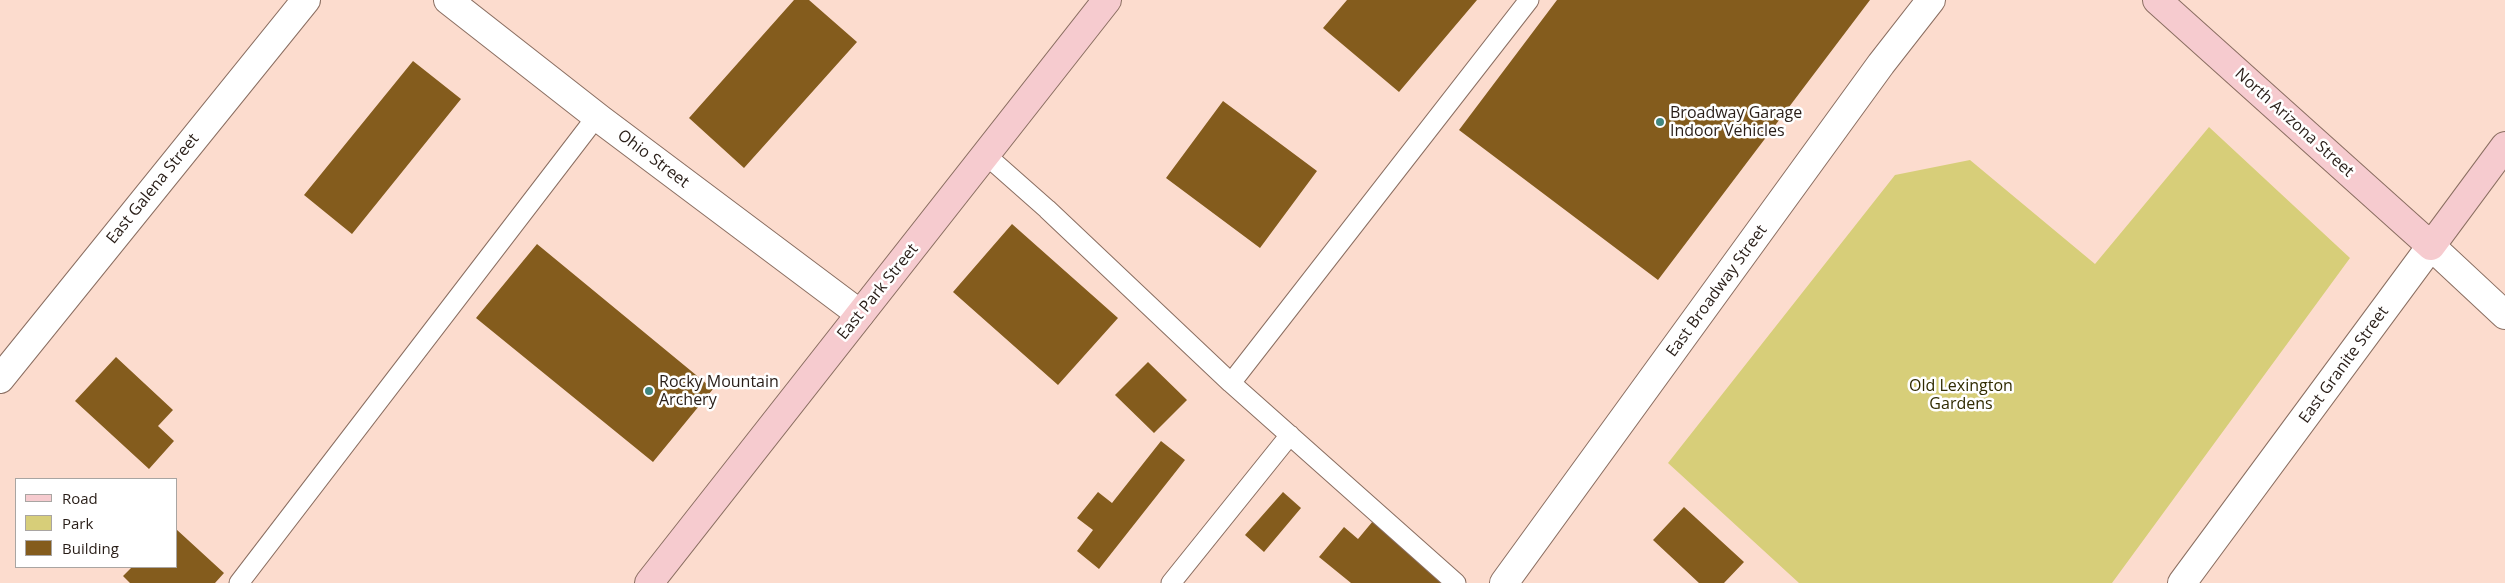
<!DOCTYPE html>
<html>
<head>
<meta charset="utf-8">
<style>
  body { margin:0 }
  #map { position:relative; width:2505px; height:583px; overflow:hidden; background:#fcdcce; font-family:"Open Sans",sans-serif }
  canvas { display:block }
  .legend { position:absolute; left:15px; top:478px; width:162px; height:90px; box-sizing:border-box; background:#fff; border:1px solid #a9a5a2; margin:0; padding:6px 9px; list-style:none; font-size:15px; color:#281d17 }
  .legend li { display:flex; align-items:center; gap:10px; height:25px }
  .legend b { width:25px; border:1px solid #a9a5a2 }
</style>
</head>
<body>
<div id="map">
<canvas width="2505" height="583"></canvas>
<ul class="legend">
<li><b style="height:6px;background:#f6cbcf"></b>Road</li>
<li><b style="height:14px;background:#d7ce79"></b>Park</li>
<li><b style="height:14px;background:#845c1d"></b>Building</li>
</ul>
</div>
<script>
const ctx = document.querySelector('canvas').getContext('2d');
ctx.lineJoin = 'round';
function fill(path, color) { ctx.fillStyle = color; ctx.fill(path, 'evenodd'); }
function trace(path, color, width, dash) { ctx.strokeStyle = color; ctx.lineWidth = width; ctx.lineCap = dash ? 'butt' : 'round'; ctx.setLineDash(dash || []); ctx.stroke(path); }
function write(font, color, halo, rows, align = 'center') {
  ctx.font = font + ' "Open Sans",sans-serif'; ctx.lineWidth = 5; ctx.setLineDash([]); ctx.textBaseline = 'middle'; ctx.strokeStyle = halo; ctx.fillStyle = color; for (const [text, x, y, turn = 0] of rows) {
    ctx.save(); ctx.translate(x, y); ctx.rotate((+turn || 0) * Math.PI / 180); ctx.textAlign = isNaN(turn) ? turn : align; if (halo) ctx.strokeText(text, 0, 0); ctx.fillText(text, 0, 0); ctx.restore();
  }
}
fill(new Path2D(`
  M2209,127L2350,258L2112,583H1799L1668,463L1895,175L1970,160L2095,264Z`), '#d7ce79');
fill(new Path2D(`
  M794,0H809L857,42L744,168L689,118Z
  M1347,0H1477L1399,92L1323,28Z
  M1557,0H1870L1658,280L1459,130Z
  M413,61L461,99L352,234L304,195Z
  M1223,101L1317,171L1260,248L1166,178Z
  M1012,224L1118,318L1058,385L953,292Z
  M537,244L713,389L653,462L476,318Z
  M116,357L173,410L158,426L174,441L149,469L75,401Z
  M1148,362L1187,400L1154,433L1115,395Z
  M1161,441L1185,460L1099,569L1077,551L1093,530L1077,518L1098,492L1112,503Z
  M1283,492L1301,508L1264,552L1245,535Z
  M1684,507L1744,562L1724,583H1699L1653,540Z
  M1373,521L1447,583H1351L1319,557L1344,527L1358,539Z
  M176,529L224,573L215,583H130L123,576L132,567H176Z`), '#845c1d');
const lane = new Path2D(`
  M987,156L1047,209L1231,383L1456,583
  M1231,383L1529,0
  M239,583L597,116
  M1171,583L1290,435`);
const street = new Path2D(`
  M448,0L600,119L860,314
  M0,379L306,0
  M1504,583L1881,64L1931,0
  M2182,583L2431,246L2505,315`);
const secondary = new Path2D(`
  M2157,0L2431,246L2505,146
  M649,583L1107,0`);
trace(lane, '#8a6e61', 21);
trace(street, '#8a6e61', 30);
trace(secondary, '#8a6e61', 30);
trace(lane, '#fff', 19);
trace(street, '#fff', 28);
trace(secondary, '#f6cbcf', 28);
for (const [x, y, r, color] of [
  [1660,122,5,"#408781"],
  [649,391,5,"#408781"]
]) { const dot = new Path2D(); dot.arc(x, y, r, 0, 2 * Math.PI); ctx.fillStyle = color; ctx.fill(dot); trace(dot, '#fff', 2); }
write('16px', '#281d17', '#fff', [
  ["Broadway Garage",1670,113],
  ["Indoor Vehicles",1670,131],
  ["Rocky Mountain",659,382],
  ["Archery",659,400]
], 'left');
write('16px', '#281d17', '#fff', [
  ["North Arizona Street",2294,123,42],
  ["Ohio Street",653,159,37],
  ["East Galena Street",153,189,-51],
  ["East Broadway Street",1717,291,-54],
  ["East Park Street",878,292,-51],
  ["East Granite Street",2344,365,-54]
]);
write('16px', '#302b01', '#fff', [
  ["Old Lexington",1961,386],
  ["Gardens",1961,404]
]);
</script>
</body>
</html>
